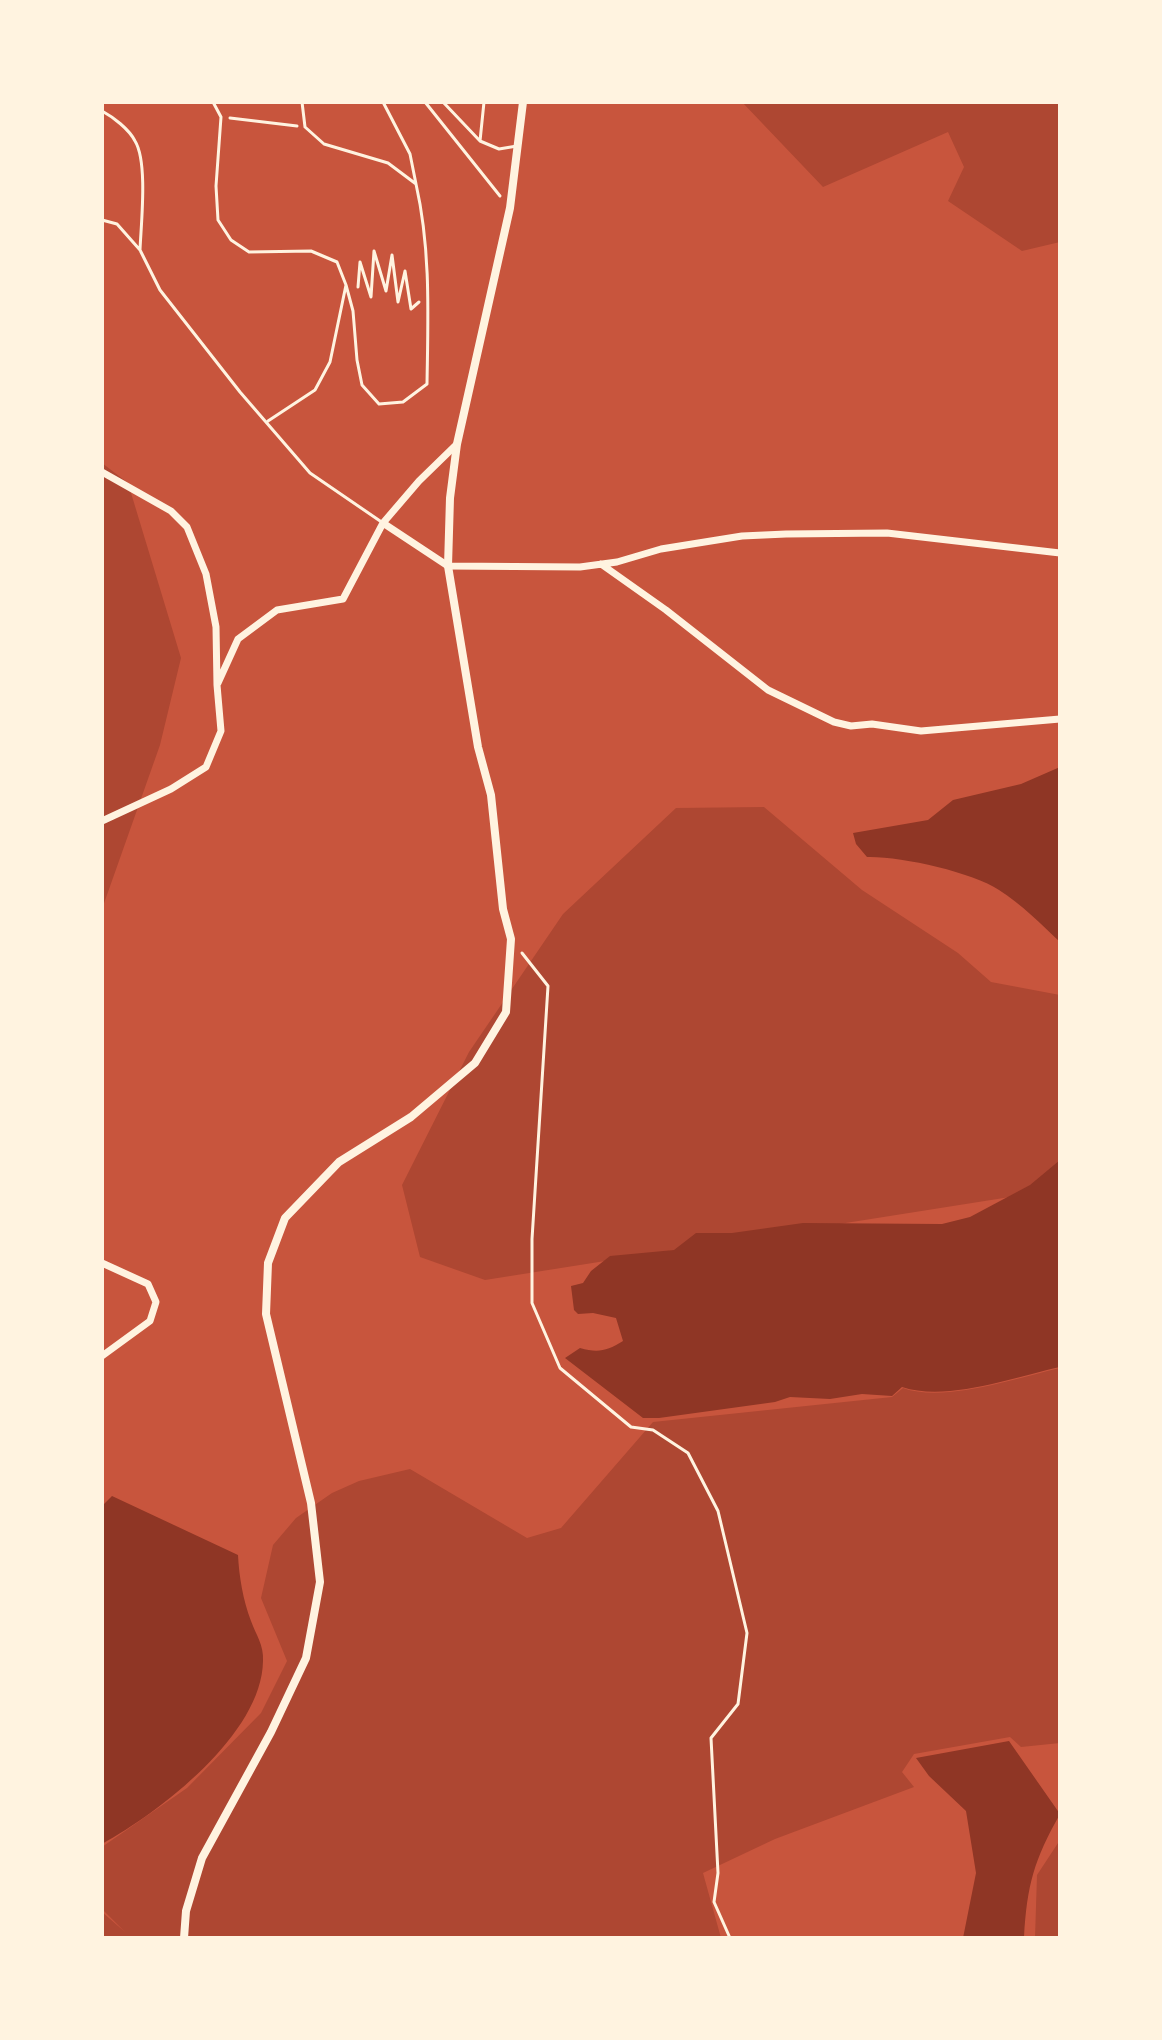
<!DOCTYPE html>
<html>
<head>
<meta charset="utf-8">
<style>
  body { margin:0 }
  #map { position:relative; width:1162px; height:2040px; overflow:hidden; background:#c8553d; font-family:"IBM Plex Serif",serif }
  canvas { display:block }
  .frame { position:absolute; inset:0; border:104px solid #fff3e0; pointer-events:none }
</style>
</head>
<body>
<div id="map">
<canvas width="1162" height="2040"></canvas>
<div class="frame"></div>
</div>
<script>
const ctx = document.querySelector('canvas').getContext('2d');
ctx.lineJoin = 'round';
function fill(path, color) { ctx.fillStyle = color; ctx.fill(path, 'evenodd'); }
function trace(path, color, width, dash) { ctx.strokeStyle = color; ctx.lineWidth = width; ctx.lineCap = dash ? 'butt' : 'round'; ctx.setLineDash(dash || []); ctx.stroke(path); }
fill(new Path2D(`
  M742,102H1060V242L1022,251L948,201L964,167L948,132L823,187Z
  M102,463L128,483L181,658L160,745L102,909Z
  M764,807L862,890L958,953L991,982L1060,995V1178L1010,1197L485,1280L420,1257L402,1185L469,1052L563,914L676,808Z
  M1060,1368V1743L1021,1747L1010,1737L914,1754L902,1772L914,1787L775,1839L703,1873L721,1938H102V1912L125,1932L102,1909V1847L187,1788L261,1713L287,1661L261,1598L273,1545L296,1518L332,1493L359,1481L410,1469L527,1538L561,1528L653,1422L892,1397L903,1388C944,1403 1016,1378 1060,1368Z
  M1060,1840V1938H1035L1037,1875Z`), '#ae4732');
fill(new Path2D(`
  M1060,767V942C1041,924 1021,904 999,890C972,872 900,856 867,857L856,844L853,833L928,820L953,800L1021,784Z
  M1060,1160V1367C1014,1377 947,1402 902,1387L892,1396L862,1394L830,1399L790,1397L775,1402L659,1418H643L565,1358L580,1348C598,1353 607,1351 623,1341L616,1318L593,1313L578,1314L574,1310L571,1286L583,1283L591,1271L610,1256L674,1250L696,1233H732L803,1223L942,1224L970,1217L1030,1185Z
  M112,1496L238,1555C239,1576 243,1600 251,1621C256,1635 264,1645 263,1661C262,1734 160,1812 102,1844V1506Z
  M1009,1741L1060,1814C1034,1860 1027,1885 1024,1937L963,1938L976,1873L966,1811L929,1776L916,1758Z`), '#8f3625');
trace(new Path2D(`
  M425,102L500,196
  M230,118L297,126
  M358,287L360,262L371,297L374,251L386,291L392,255L398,302L405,271L411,309L419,302
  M522,953L548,986L532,1239V1303L560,1368L631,1427L653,1430L688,1453L718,1511L747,1633L738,1704L711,1738L718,1873L714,1902L730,1938`), '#fff3e0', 3);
trace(new Path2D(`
  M213,102L221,117L216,186L218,220L231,240L249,252L311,251L337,262L346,285L330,362L315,390L268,421
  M302,102L305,127L324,144L388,163L416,184C431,250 428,317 427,384L403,402L379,404L362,385L357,360L353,311L346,285
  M383,102L410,154L416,184
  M443,102L480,141L499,149L517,146
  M102,111C113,117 129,129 135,141C148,162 141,224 140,250
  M480,141L484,102
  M102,220L117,224L140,250L160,290L240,392L310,473L383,523`), '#fff3e0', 3);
trace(new Path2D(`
  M102,472L171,511L187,527L206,574L216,627L217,685L221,731L206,767L171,789L102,821
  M383,523L448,566L580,567L617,562L661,549L742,536L786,534L887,533L1060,553
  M601,564L666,610L768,690L834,722L851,726L872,724L921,731L1060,719
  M218,683L238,639L277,610L343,599L383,523L419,481L457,444
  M102,1263L148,1284L156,1302L150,1321L102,1356`), '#fff3e0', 7);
trace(new Path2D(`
  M184,1938L186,1911L202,1858L271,1732L306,1658L320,1582L311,1503L266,1314L268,1263L285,1218L339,1162L411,1117L475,1063L506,1012L511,939L503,909L491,795L478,747L448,566L450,498L457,444L510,208L523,102`), '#fff3e0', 8);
</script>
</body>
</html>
